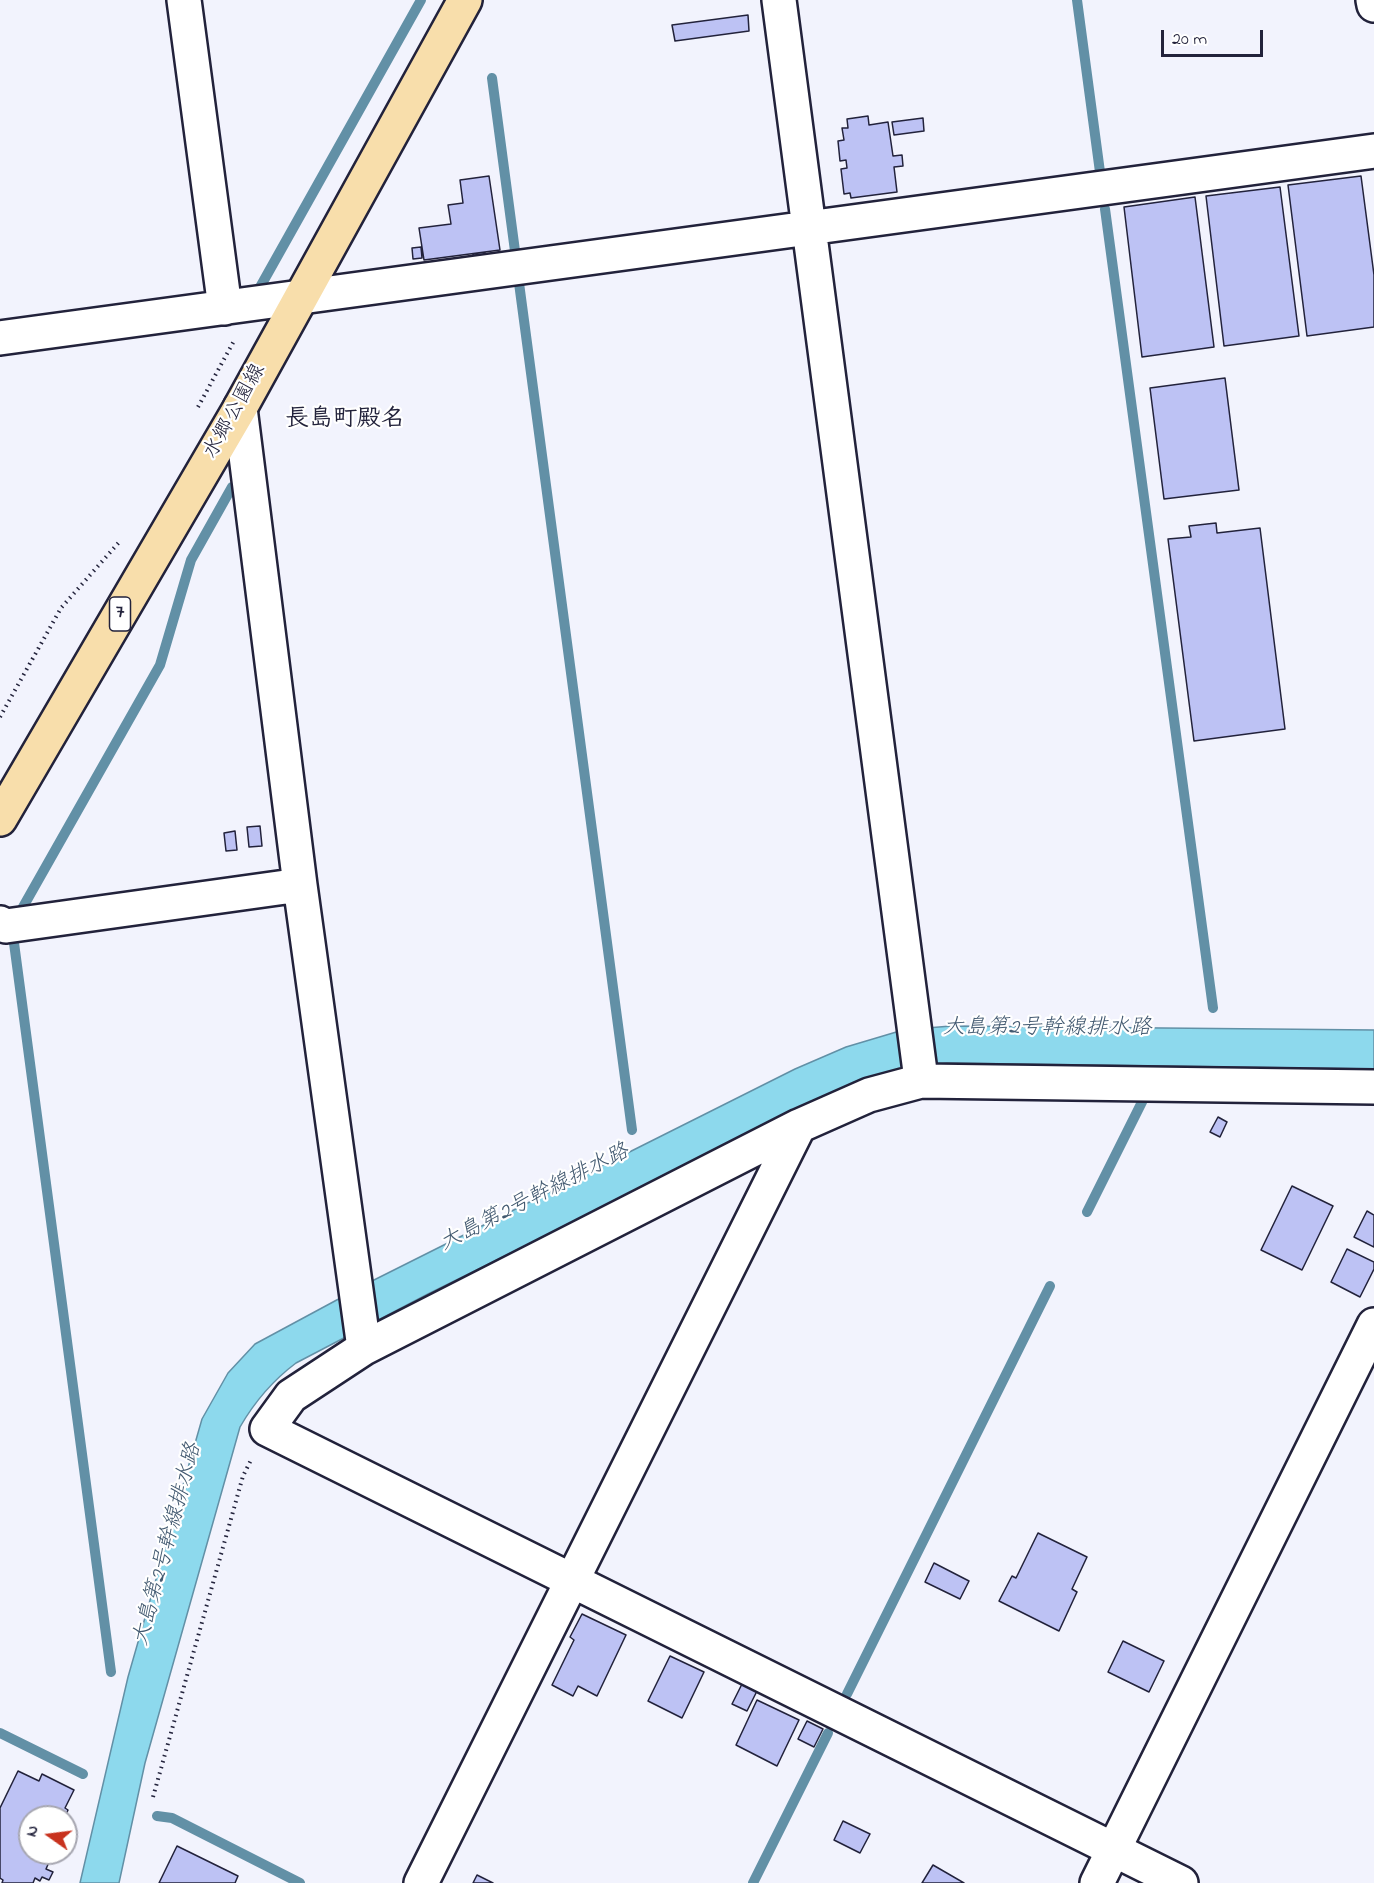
<!DOCTYPE html>
<html>
<head>
<meta charset="utf-8">
<style>
  body { margin:0 }
  #map { position:relative; width:1374px; height:1883px; overflow:hidden; background:#f2f3fd; font-family:"Indie Flower",sans-serif }
  canvas { display:block }
  .north { position:absolute; left:18px; top:1805px; width:60px; height:60px; box-sizing:border-box; background:#fff; border:2px solid #a7a7b1; border-radius:50%; rotate:284deg; font-size:16px; font-weight:700; line-height:24px; text-align:center; color:#22223b }
  .north::after { content:''; display:block; margin:auto; width:21px; height:27px; background:#c8321e; clip-path:polygon(50% 0,100% 100%,50% 72%,0 100%) }
  .scale { position:absolute; left:1161px; top:30px; width:102px; height:27px; box-sizing:border-box; border:3px solid #22223b; border-top:0; padding-left:8px; font-size:18px; line-height:21px; white-space:nowrap; color:#22223b; -webkit-text-stroke:4px #fff; paint-order:stroke }
</style>
</head>
<body>
<div id="map">
<canvas width="1374" height="1883"></canvas>
<div class="north">N</div>
<div class="scale">20 m</div>
</div>
<script>
const ctx = document.querySelector('canvas').getContext('2d');
ctx.lineJoin = 'round';
function fill(path, color) { ctx.fillStyle = color; ctx.fill(path, 'evenodd'); }
function trace(path, color, width, dash) { ctx.strokeStyle = color; ctx.lineWidth = width; ctx.lineCap = dash ? 'butt' : 'round'; ctx.setLineDash(dash || []); ctx.stroke(path); }
function write(font, color, halo, rows, align = 'center') {
  ctx.font = font + ' "Indie Flower","Klee One",sans-serif'; ctx.lineWidth = 4.5; ctx.setLineDash([]); ctx.textBaseline = 'middle'; ctx.strokeStyle = halo; ctx.fillStyle = color; for (const [text, x, y, turn = 0] of rows) {
    ctx.save(); ctx.translate(x, y); ctx.rotate((+turn || 0) * Math.PI / 180); ctx.textAlign = isNaN(turn) ? turn : align; if (halo) ctx.strokeText(text, 0, 0); ctx.fillText(text, 0, 0); ctx.restore();
  }
}
const water = new Path2D(`
  M951,1026L1374,1030V1069L947,1063L901,1069L852,1085L428,1294L296,1363C272,1381 255,1401 240,1427L145,1763L119,1883H80L128,1677L202,1419L228,1373L255,1344L372,1281L795,1069L846,1047L903,1030Z`);
fill(water, '#8dd9ed');
trace(water, '#6290a6', 1.5);
trace(new Path2D(`
  M1077,0L1100,172
  M492,78L515,251
  M1105,209L1213,1008
  M519,283L632,1130
  M259,289L421,0
  M23,907L160,665L191,560L232,487
  M14,943L111,1672
  M1087,1212L1146,1094
  M847,1694L1050,1286
  M0,1733L83,1774
  M157,1816L172,1818L300,1883
  M753,1883L828,1733`), '#6290a6', 10);
const building = new Path2D(`
  M748,15L749,31L675,41L672,25Z
  M868,116L869,125L888,122L893,156L902,155L903,166L894,167L897,192L851,198L850,193L844,194L841,169L847,168L846,160L840,161L838,141L844,140L842,128H848L847,119Z
  M923,118L924,131L894,135L892,122Z
  M489,176L500,250L424,260L419,228L451,224L448,205L463,203L460,180Z
  M1361,176L1374,275V327L1307,336L1288,185Z
  M1280,187L1299,336L1224,346L1206,196Z
  M1195,197L1214,347L1142,357L1124,207Z
  M421,247L422,258L413,259L412,248Z
  M485,252L486,258L474,259L473,254Z
  M1225,378L1239,490L1164,499L1150,388Z
  M1216,523L1217,533L1260,528L1285,729L1194,741L1168,539L1191,537L1189,526Z
  M260,826L262,846L249,847L247,827Z
  M235,831L237,850L226,851L224,833Z
  M1218,1117L1227,1122L1220,1137L1210,1132Z
  M1292,1186L1333,1206L1302,1270L1261,1250Z
  M1367,1211L1374,1215V1247L1354,1237Z
  M1347,1249L1374,1262V1269L1360,1297L1331,1282Z
  M1038,1533L1087,1557L1072,1589L1077,1592L1059,1631L999,1601L1012,1576L1016,1578Z
  M934,1563L969,1581L960,1599L925,1582Z
  M582,1614L626,1635L597,1696L578,1686L573,1696L552,1685L574,1640L570,1637Z
  M1123,1641L1164,1661L1149,1692L1108,1672Z
  M670,1656L704,1672L682,1718L648,1701Z
  M743,1682L758,1689L747,1711L732,1704Z
  M757,1700L799,1720L777,1766L736,1745Z
  M807,1721L823,1729L814,1747L798,1739Z
  M18,1771L39,1781L42,1774L74,1790L65,1808L68,1810L65,1817H30V1853H53L46,1869L53,1872L49,1880L42,1877L40,1881L35,1878L33,1883H2L3,1880L0,1878V1808Z
  M843,1821L870,1834L860,1853L834,1840Z
  M177,1846L238,1876L235,1883H159Z
  M933,1865L964,1883H922Z
  M477,1875L493,1883H473Z`);
fill(building, '#bdc2f4');
trace(building, '#22223b', 1.5);
const street = new Path2D(`
  M184,0L225,308
  M779,0L921,1079
  M0,338L1374,151
  M240,408L300,885L364,1348
  M0,923L6,926L300,885
  M799,1126L364,1348L291,1396L267,1429L1181,1883
  M421,1883L799,1126L869,1095L921,1081L1374,1087`);
const secondary = new Path2D(`
  M1373,0L1374,5
  M1097,1883L1374,1325`);
const primary = new Path2D(`
  M0,819L240,408L465,0`);
trace(street, '#22223b', 38);
trace(secondary, '#22223b', 38);
trace(primary, '#22223b', 38);
trace(new Path2D(`
  M198,407L235,339
  M0,717L61,608L121,540
  M153,1797L243,1476L252,1458`), '#22223b', 4, [1.5, 4.5]);
trace(street, '#fff', 33);
trace(secondary, '#fff', 33);
trace(primary, '#f8deab', 33);
for (const [x, y, w] of [
  [120,614,21]
]) { const box = new Path2D(); box.roundRect(x - w / 2, y - 17, w, 34, 4.5); ctx.fillStyle = '#fff'; ctx.fill(box); trace(box, '#22223b', 1.5); }
write('bold 20px', '#22223b', null, [
  ["7",120,614]
]);
write('21px', '#22223b', '#fff', [
  ["水郷公園線",236,412,-61]
]);
write('italic 22px', '#425970', '#fff', [
  ["大島第2号幹線排水路",1047,1029],
  ["大島第2号幹線排水路",535,1199,-27],
  ["大島第2号幹線排水路",169,1545,-75]
]);
write('bold 24px', '#22223b', '#fff', [
  ["長島町殿名",345,421]
]);
</script>
</body>
</html>
